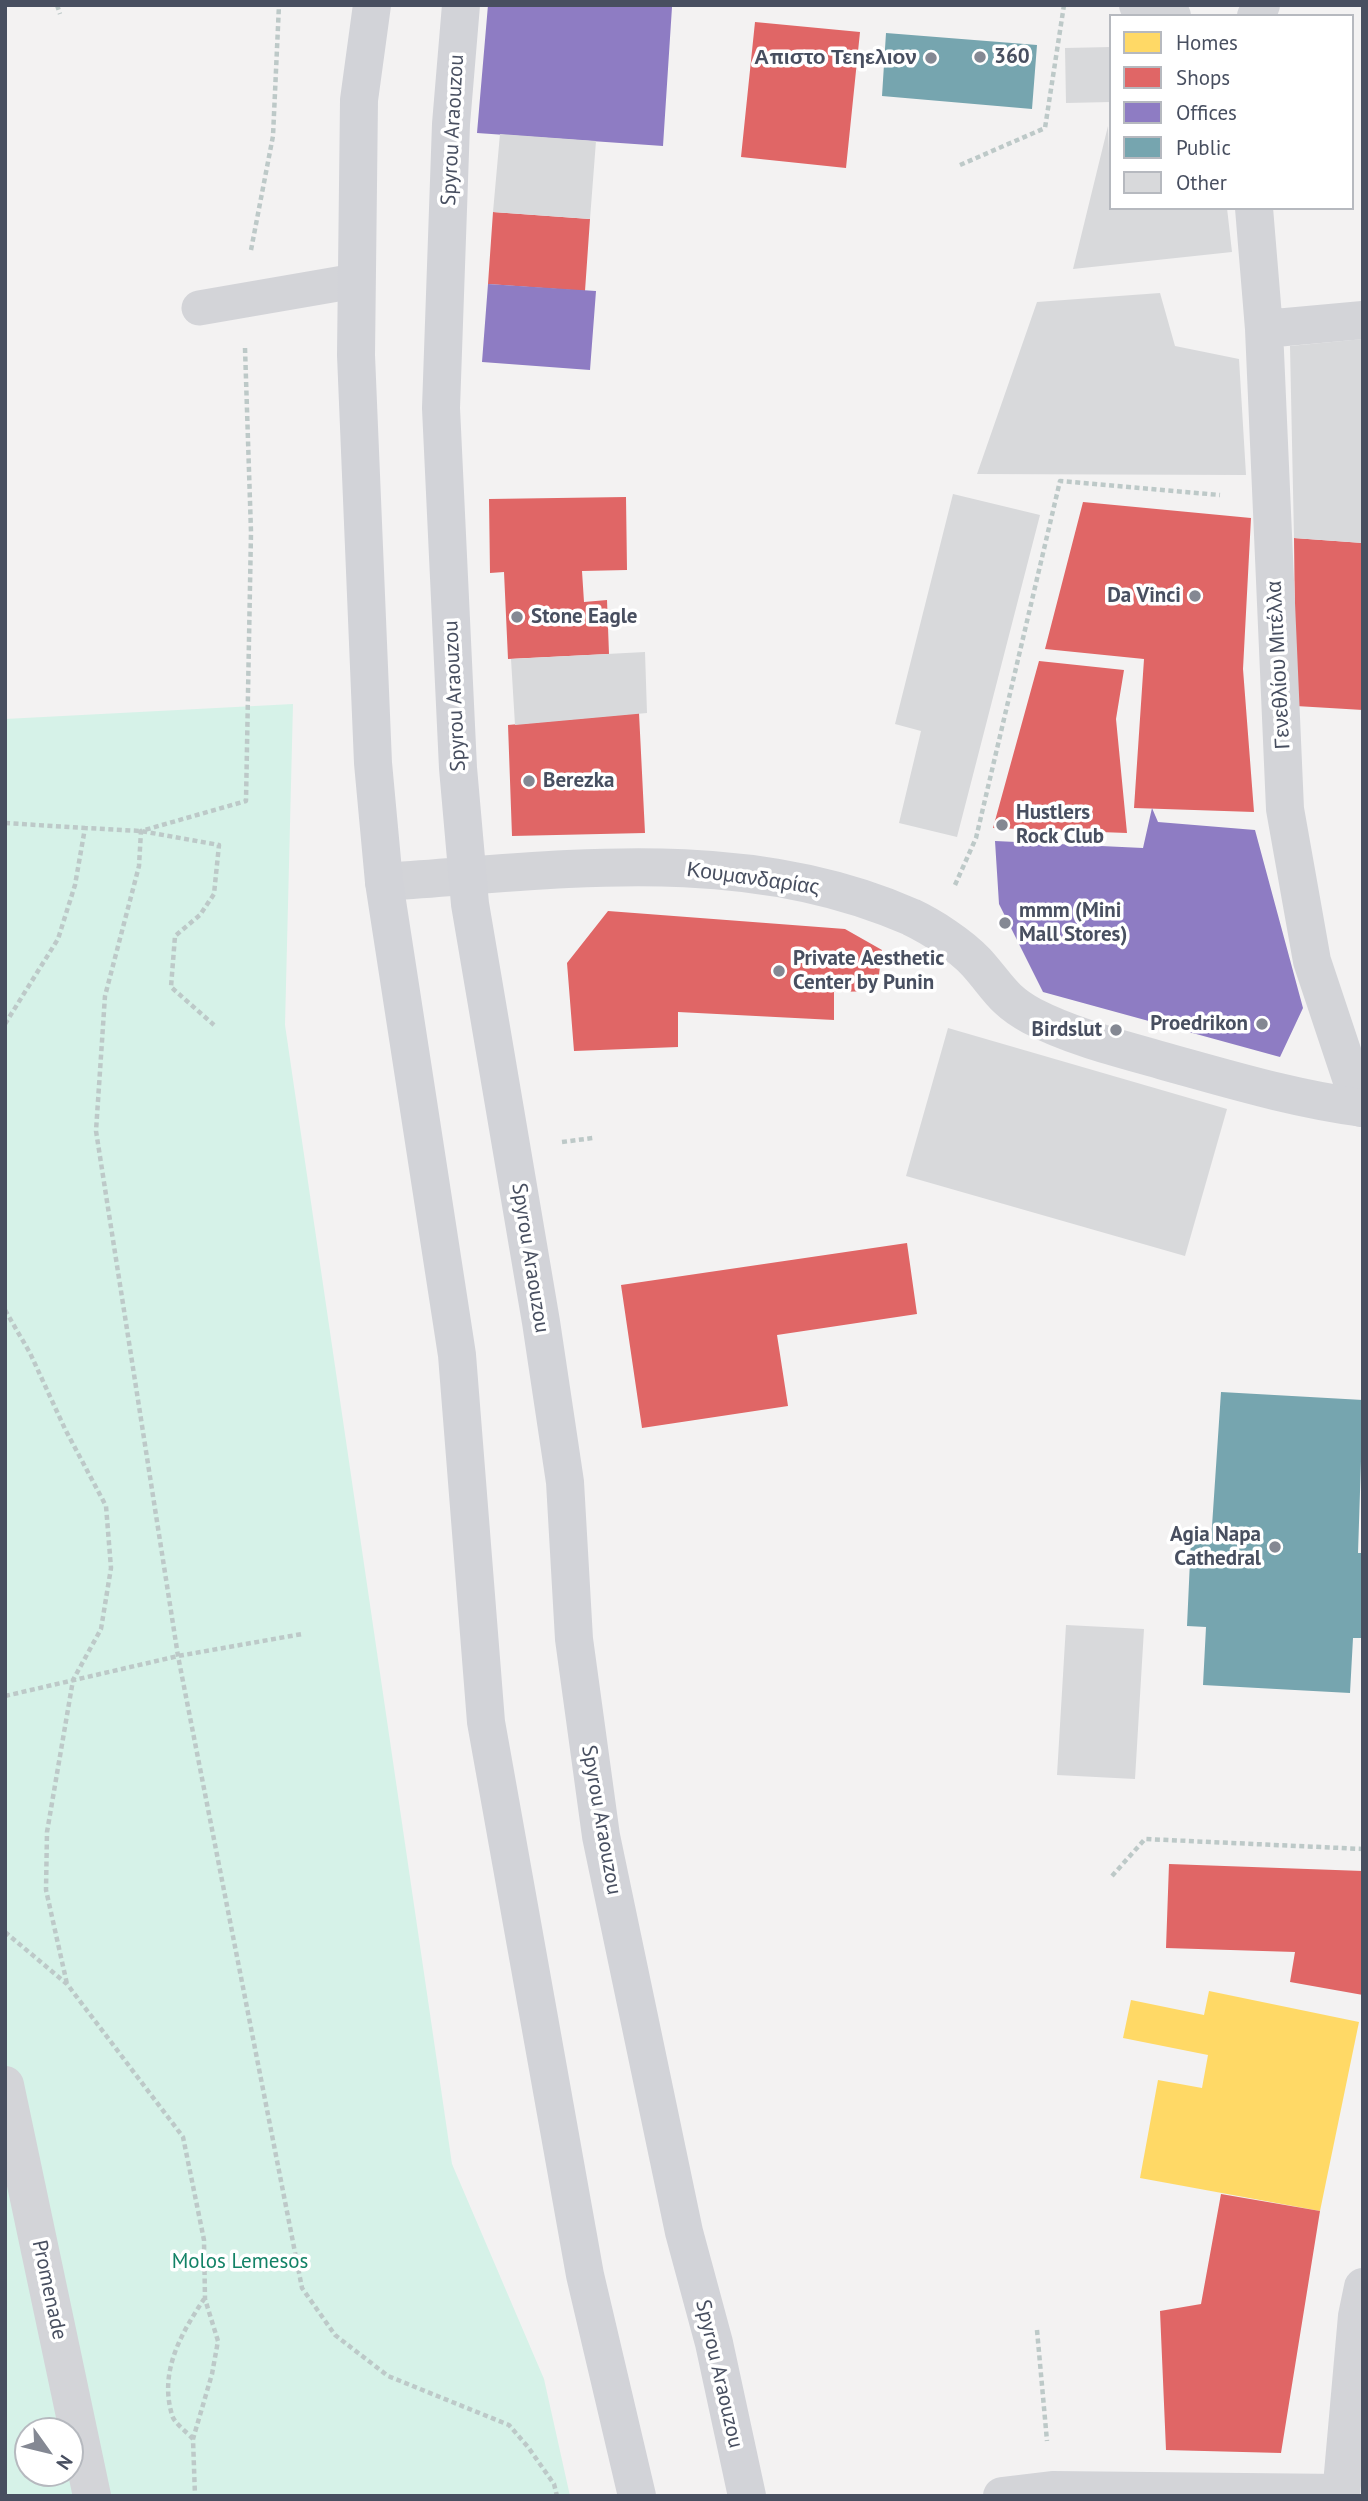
<!DOCTYPE html>
<html>
<head>
<meta charset="utf-8">
<style>
  body { margin:0 }
  #map { position:relative; width:1368px; height:2501px; overflow:hidden; background:#f3f2f2; font-family:"PT Sans",sans-serif }
  canvas { display:block }
  .frame { position:absolute; inset:0; border:7px solid #484f60; pointer-events:none }
  .legend { position:absolute; left:1109px; top:14px; width:245px; height:196px; box-sizing:border-box; background:#fff; border:2px solid #b6b9bf; margin:0; padding:9px 12px; list-style:none; font-size:21px; color:#484f60 }
  .legend li { display:flex; align-items:center; gap:14px; height:35px }
  .legend b { width:35px; border:2px solid #b6b9bf }
  .north { position:absolute; left:14px; top:2417px; width:70px; height:70px; box-sizing:border-box; background:#fff; border:2px solid #b6b9bf; border-radius:50%; rotate:124deg; font-size:19px; font-weight:700; line-height:28px; text-align:center; color:#484f60 }
  .north::after { content:''; display:block; margin:auto; width:24px; height:32px; background:#848893; clip-path:polygon(50% 0,100% 100%,50% 72%,0 100%) }
</style>
</head>
<body>
<div id="map">
<canvas width="1368" height="2501"></canvas>
<div class="frame"></div>
<ul class="legend">
<li><b style="height:19px;background:#ffd966"></b>Homes</li>
<li><b style="height:19px;background:#e06666"></b>Shops</li>
<li><b style="height:19px;background:#8e7cc3"></b>Offices</li>
<li><b style="height:19px;background:#76a5af"></b>Public</li>
<li><b style="height:19px;background:#d8d9db"></b>Other</li>
</ul>
<div class="north">N</div>
</div>
<script>
const ctx = document.querySelector('canvas').getContext('2d');
ctx.lineJoin = 'round';
function fill(path, color) { ctx.fillStyle = color; ctx.fill(path, 'evenodd'); }
function trace(path, color, width, dash) { ctx.strokeStyle = color; ctx.lineWidth = width; ctx.lineCap = dash ? 'butt' : 'round'; ctx.setLineDash(dash || []); ctx.stroke(path); }
function write(font, color, halo, rows, align = 'center') {
  ctx.font = font + ' "PT Sans",sans-serif'; ctx.lineWidth = 7; ctx.setLineDash([]); ctx.textBaseline = 'middle'; ctx.strokeStyle = halo; ctx.fillStyle = color; for (const [text, x, y, turn = 0] of rows) {
    ctx.save(); ctx.translate(x, y); ctx.rotate((+turn || 0) * Math.PI / 180); ctx.textAlign = isNaN(turn) ? turn : align; if (halo) ctx.strokeText(text, 0, 0); ctx.fillText(text, 0, 0); ctx.restore();
  }
}
fill(new Path2D(`
  M293,704L285,1025L452,2164L544,2379L570,2496H5V719ZM28,2431H70V2473H28Z`), '#d6f2e8');
fill(new Path2D(`
  M1209,1991L1359,2022L1320,2211L1140,2178L1158,2080L1202,2088L1208,2055L1123,2038L1131,2000L1204,2015Z`), '#ffd966');
fill(new Path2D(`
  M755,22L860,32L846,168L741,157Z
  M493,212L590,219L585,291L488,284Z
  M626,497L627,570L582,571L584,602L607,600L609,654L508,659L504,572L490,573L489,499Z
  M1083,502L1251,518L1243,669L1254,812L1134,808L1144,659L1045,649Z
  M1294,538L1363,543V710L1296,706Z
  M1039,661L1124,670L1116,719L1127,833L993,828Z
  M639,713L645,833L512,836L508,725Z
  M608,911L845,929L882,950L877,991L834,992V1020L678,1012V1047L574,1051L567,963Z
  M907,1243L917,1314L777,1335L788,1406L642,1428L621,1285Z
  M1169,1864L1363,1871V1995L1290,1982L1295,1952L1166,1948Z
  M1221,2194L1320,2211L1281,2453L1166,2450L1160,2311L1201,2304Z`), '#e06666');
fill(new Path2D(`
  M488,5L672,7L663,146L477,133Z
  M488,284L596,291L590,370L482,362Z
  M1152,808L1158,822L1255,830L1303,1008L1280,1057L1043,992L999,904L995,841L1143,848Z`), '#8e7cc3');
fill(new Path2D(`
  M886,33L1037,45L1032,109L882,96Z
  M1221,1392L1363,1400L1358,1553H1363V1638H1353L1350,1693L1203,1685L1206,1627L1187,1626L1191,1539L1211,1541Z`), '#76a5af');
fill(new Path2D(`
  M1111,47V102L1066,103L1065,48Z
  M1108,126L1111,208H1227L1232,252L1073,269Z
  M500,134L596,141L590,219L493,212Z
  M1160,293L1175,346L1239,359L1246,475L977,474L1037,302Z
  M1363,339V543L1294,538L1290,346Z
  M953,494L1040,515L957,837L899,823L921,731L895,724Z
  M645,652L647,713L515,725L511,659Z
  M948,1028L1227,1109L1185,1256L906,1176Z
  M1066,1625L1144,1629L1135,1779L1057,1775Z`), '#d8d9db');
trace(new Path2D(`
  M57,5L60,14
  M960,165L1045,128L1064,5
  M251,250L273,136L279,5
  M245,348L251,532L246,801L141,831L139,866L105,996L96,1131L178,1656L302,2288L335,2335L388,2376L509,2425L528,2447L554,2484L557,2496
  M5,823L85,828
  M955,885L976,838L1060,481L1220,495
  M5,1024L58,939L75,885L85,828L141,831L219,845L214,894L200,915L175,936L171,987L214,1025
  M562,1142L593,1138
  M5,1310L30,1353L65,1429L106,1506L111,1568L101,1629L73,1680L47,1832L46,1890L67,1984
  M5,1696L178,1656L302,1634
  M1112,1876L1145,1839L1363,1849
  M5,1932L67,1984L183,2137L204,2240L205,2299L218,2341L212,2374L193,2439L195,2496
  M1037,2330L1047,2441
  M193,2439C187,2432 174,2423 172,2415C159,2371 181,2334 204,2299`), '#bdc9c8', 4.5, [5, 3.5]);
trace(new Path2D(`
  M199,308L355,281`), '#d3d4d8', 35);
trace(new Path2D(`
  M1138,5L1155,7L1172,16
  M1256,16L1261,5
  M1254,208L1264,329L1285,809L1312,961L1361,1108
  M1264,329L1363,320
  M5,2085L92,2496
  M1002,2496L1052,2490L1341,2493
  M1341,2496L1357,2316L1363,2287`), '#d3d4d8', 38);
trace(new Path2D(`
  M384,882C560,870 744,843 911,917C932,927 960,945 976,962C997,985 1002,1000 1032,1016C1075,1038 1122,1049 1167,1062C1232,1080 1295,1099 1363,1108`), '#d3d4d8', 38);
trace(new Path2D(`
  M372,5L359,100L356,355L373,763L384,882L457,1355L486,1722L585,2275L637,2496
  M461,5L451,124L441,408L458,768L470,904L541,1322L565,1482L574,1639L601,1836L684,2232L714,2343L747,2496`), '#d2d3d8', 38);
for (const [x, y, r, color] of [
  [980,57,7,"#848893"],
  [931,58,7,"#848893"],
  [1195,596,7,"#848893"],
  [517,617,7,"#848893"],
  [529,781,7,"#848893"],
  [1002,825,7,"#848893"],
  [1005,923,7,"#848893"],
  [779,971,7,"#848893"],
  [1262,1024,7,"#848893"],
  [1116,1030,7,"#848893"],
  [1275,1547,7,"#848893"]
]) { const dot = new Path2D(); dot.arc(x, y, r, 0, 2 * Math.PI); ctx.fillStyle = color; ctx.fill(dot); trace(dot, '#fff', 2.5); }
write('bold 21px', '#484f60', '#fff', [
  ["360",994,57],
  ["Απιστο Τεηελιον",917,58,"right"],
  ["Da Vinci",1181,596,"right"],
  ["Stone Eagle",531,617],
  ["Berezka",543,781],
  ["Hustlers",1016,813],
  ["Rock Club",1016,837],
  ["mmm (Mini",1019,911],
  ["Mall Stores)",1019,935],
  ["Private Aesthetic",793,959],
  ["Center by Punin",793,983],
  ["Proedrikon",1248,1024,"right"],
  ["Birdslut",1102,1030,"right"],
  ["Agia Napa",1261,1535,"right"],
  ["Cathedral",1261,1559,"right"]
], 'left');
write('21px', '#484f60', '#fff', [
  ["Spyrou Araouzou",453,130,-87],
  ["Γενεθλίου Μιτέλλα",1279,665,-93],
  ["Spyrou Araouzou",455,696,-93],
  ["Κουμανδαρίας",753,879,8],
  ["Spyrou Araouzou",530,1258,81],
  ["Spyrou Araouzou",601,1820,80],
  ["Promenade",49,2290,78],
  ["Spyrou Araouzou",719,2374,77]
]);
write('21px', '#128266', '#fff', [
  ["Molos Lemesos",240,2262]
]);
</script>
</body>
</html>
